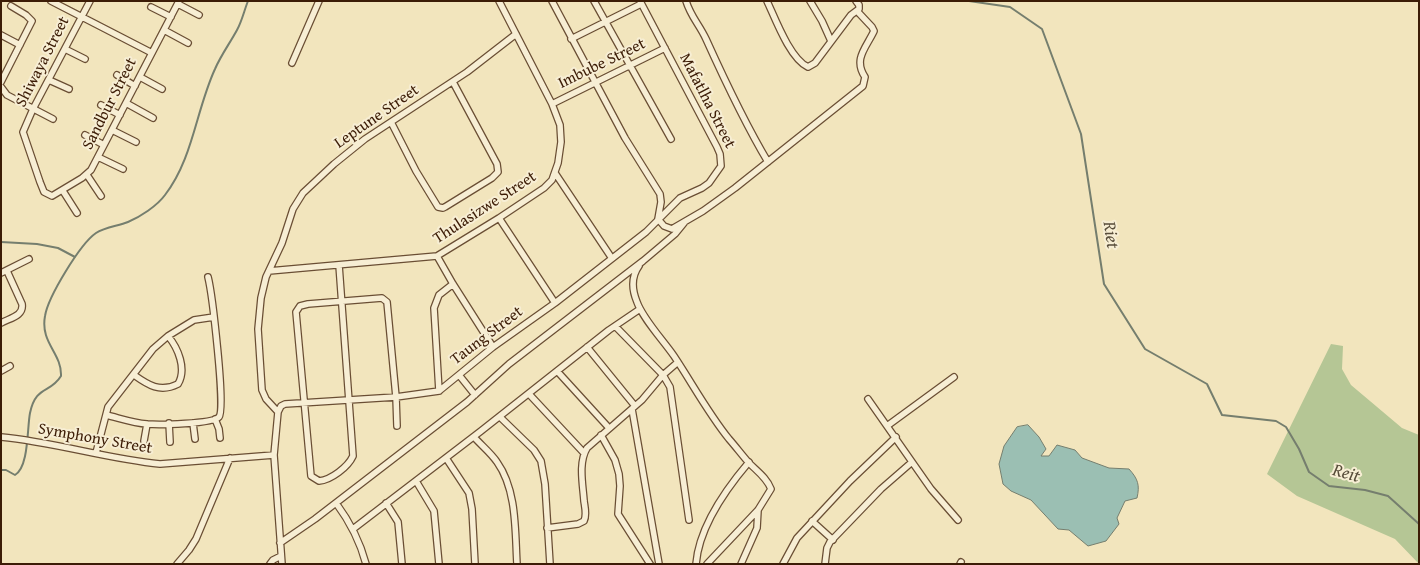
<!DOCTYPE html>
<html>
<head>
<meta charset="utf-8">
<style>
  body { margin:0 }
  #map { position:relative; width:1420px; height:565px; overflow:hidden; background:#f2e5bd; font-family:"Gentium Book Plus",serif }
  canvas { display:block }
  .frame { position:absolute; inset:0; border:2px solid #3c1c06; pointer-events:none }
</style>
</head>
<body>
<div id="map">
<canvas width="1420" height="565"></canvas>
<div class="frame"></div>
</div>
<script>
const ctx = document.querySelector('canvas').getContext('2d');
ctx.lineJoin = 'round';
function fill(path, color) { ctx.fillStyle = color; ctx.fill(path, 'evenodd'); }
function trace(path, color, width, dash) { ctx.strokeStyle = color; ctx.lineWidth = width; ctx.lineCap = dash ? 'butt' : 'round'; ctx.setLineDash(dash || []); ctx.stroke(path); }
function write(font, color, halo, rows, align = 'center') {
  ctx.font = font + ' "Gentium Book Plus",serif'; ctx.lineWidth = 4; ctx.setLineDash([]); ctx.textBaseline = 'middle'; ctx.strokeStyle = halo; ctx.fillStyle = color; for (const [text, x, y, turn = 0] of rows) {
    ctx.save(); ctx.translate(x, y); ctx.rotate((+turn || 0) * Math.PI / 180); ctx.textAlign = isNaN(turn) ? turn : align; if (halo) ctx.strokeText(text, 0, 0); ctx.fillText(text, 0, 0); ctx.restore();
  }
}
fill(new Path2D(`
  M1331,344L1343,346L1342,369L1351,385L1402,428L1419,435V564L1395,539L1297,496L1267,474Z`), '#b5c695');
const water = new Path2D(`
  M1028,425L1039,437L1046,449L1041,456H1049L1057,445L1075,450L1082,458L1109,468L1129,469C1138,479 1140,485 1137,498L1125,501L1117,518L1119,524L1106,541L1088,546L1069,530L1058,529L1031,500L1011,491L1003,484L999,464L1004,446L1017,427Z`);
fill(water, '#9bbfb3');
trace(water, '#757e6e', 1);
trace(new Path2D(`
  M969,1L1010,7L1042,29L1081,134L1104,284L1145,349L1207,384L1222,415L1276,421L1286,427L1299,449L1309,472L1329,486L1365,490L1388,496L1419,524
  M1,242L37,244L58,248L75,257
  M1,470H6L15,475C29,467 27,428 30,413C36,385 50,394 61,376C62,353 40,343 45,316C48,297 80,244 96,233C105,227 118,226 128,222C140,217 157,206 165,195C193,159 196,110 215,69C221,55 230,43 237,30C242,21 244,11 248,1`), '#757e6e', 2);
const minor = new Path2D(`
  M51,1L152,53
  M90,1L33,109L23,132L40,182L44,192L52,196L82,178L91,170L179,1
  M552,1L625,138L660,194L661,202L658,219
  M594,1L671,139
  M686,1C691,17 699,24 706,39C725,81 744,122 768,162
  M767,1C775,18 790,59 808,67L815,63L851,15L859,9V5L856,1
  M810,1L822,21L831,41
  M178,4L199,15
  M151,7L171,17
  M164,30L188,43
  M1,35L20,45
  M571,39L641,4
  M65,49L85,59
  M292,63L319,1
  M117,75L135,86
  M140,77L162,89
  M49,80L69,89
  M1,82L32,21L26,15L11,6
  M1,87L7,95L53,119
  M126,103L153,118
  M552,104L665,48
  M101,105L120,115
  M391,122L416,171L438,207L443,208L445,207L492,178L498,172L497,164L453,82
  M112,130L136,142
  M85,135L104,145
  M98,157L123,169
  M555,173L611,257
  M87,175L101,196
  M63,191L77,213
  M499,218L555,303
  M658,219L664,226L672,229L703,211L735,188L863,86L865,77C853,59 866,48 874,31L872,27L857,11
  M437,256L453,284L493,347
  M339,265L353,456C348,467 331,480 319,481L311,476L296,312L300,306L308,304L382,298L387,302L396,397L397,426
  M639,266C631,277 632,290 637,302C643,319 663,340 674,356C692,383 708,413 729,439C736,447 742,455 749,463C757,471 767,478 771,489L758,510L707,564
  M269,271L437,256L499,218L544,188L552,180L558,163L561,142L560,125L552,104L499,1
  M1,273L29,259
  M1,323C10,318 24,316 22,304L7,271
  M615,326L663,375L670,387L689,520
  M587,347L635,406
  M1,371L10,366
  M557,371L609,428
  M134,375C148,385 160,393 178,384C187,369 178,348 168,336
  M459,375L475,395
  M439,391L434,308L439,295L453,284
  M529,394L584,453
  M868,399L931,489L958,520
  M632,409L659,564
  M278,412L266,399L262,390L258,329L261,298L266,277L282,243L293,209L303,193L334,164L365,139L467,72L516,34
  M106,415C119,418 133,423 147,424C158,425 213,424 219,417C226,409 212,293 208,277
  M500,417L534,450L541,461L545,484L550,564
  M215,419L219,429L220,438
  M169,423L170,442
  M193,423L195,439
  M887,426L954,377
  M601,435L615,460L619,474L620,486L618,514L650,564
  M1,437C55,442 107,459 160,464L274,455
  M474,437C481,445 491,453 497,462C517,490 515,531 517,564
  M144,441L147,424
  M96,453L108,407L153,349L168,336L194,320L214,317
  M446,458L469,493L472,509L475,564
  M416,481L434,511L439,564
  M336,503C350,522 360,541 366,564
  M386,503L398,522L402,564
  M812,521L833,540
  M547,528L578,524L584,521C587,515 585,508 584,501C583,485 578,463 587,448L642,400L663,375L678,362
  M353,529L481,431L609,330L640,309
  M280,543L315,519L467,402L509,364L643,261L675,234L684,223
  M177,564L189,550L196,539L230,458
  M270,564L273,560L281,556
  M282,564L274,455L278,412L281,406L285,404L396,397L439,391L493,347L555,303L646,232L680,198L702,188L709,183L721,166L720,154L717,147L640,1
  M696,564C699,527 726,489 749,462
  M741,564L757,528L758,510
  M783,564L797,538L850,481L896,437
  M825,564L827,548L830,542L881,489L912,462
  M960,564L961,562`);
trace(minor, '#6a4e34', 8);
trace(minor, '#f7eed4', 5.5);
write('16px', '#3c1c06', '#f7eed4', [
  ["Shiwaya Street",43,62,-63],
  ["Imbube Street",602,64,-26],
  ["Mafatlha Street",707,101,63],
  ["Sandbur Street",110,104,-63],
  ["Leptune Street",377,117,-35],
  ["Thulasizwe Street",485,208,-33],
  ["Taung Street",487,336,-37],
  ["Symphony Street",95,439,10]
]);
write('italic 18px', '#584d3a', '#f7eed4', [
  ["Riet",1110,235,81],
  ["Reit",1346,474,15]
]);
</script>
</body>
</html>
